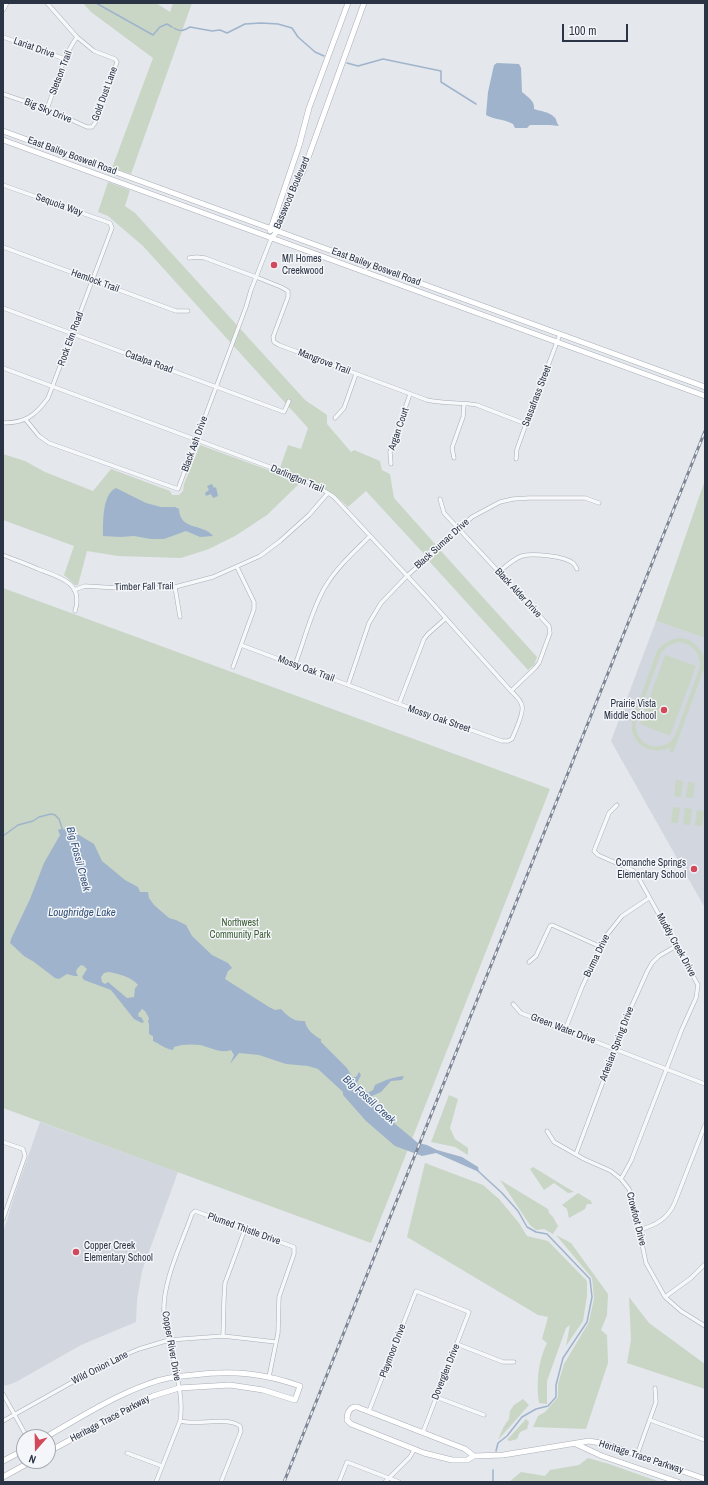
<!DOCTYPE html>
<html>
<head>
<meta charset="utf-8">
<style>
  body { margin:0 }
  #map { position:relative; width:708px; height:1485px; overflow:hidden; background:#e4e7ec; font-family:"Archivo Narrow",sans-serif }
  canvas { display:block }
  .frame { position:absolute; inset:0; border:4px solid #2b3445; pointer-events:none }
  .north { position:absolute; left:16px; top:1429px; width:40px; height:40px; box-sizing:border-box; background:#f4f6f9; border:1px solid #a4a8b1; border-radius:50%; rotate:200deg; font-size:11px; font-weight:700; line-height:16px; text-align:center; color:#2b3445 }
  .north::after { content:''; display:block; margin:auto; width:14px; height:18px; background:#d1495b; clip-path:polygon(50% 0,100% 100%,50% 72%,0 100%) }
  .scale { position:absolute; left:562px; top:24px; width:66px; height:18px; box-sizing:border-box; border:2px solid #2b3445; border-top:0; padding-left:5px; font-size:12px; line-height:14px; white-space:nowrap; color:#2b3445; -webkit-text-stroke:3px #f4f6f9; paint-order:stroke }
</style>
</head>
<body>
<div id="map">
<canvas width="708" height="1485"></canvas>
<div class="frame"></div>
<div class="north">N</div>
<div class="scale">100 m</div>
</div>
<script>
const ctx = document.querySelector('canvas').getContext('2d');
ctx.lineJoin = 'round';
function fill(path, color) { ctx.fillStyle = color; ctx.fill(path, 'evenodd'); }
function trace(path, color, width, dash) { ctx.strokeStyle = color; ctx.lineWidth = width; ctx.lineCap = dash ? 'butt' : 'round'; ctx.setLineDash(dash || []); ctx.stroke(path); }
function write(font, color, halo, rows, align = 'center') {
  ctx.font = font + ' "Archivo Narrow",sans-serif'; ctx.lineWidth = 3; ctx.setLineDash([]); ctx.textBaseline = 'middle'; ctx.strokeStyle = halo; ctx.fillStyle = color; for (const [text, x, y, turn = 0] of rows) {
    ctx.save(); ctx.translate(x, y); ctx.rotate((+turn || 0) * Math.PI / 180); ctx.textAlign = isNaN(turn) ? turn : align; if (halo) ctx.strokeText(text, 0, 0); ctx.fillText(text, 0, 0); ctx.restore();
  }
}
fill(new Path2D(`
  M656,621L705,638V908L611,741Z
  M40,1122L178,1172L142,1271L137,1300L136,1322L81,1345L16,1382L5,1386L3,1380V1233L13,1200Z`), '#d2d6de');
fill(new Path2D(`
  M83,3H156L170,12L173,3H192L131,174L112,168L153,58L91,12Z
  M108,182L130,190L125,206L135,213L305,400L327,415V424L351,452L354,450L380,461L382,470L390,474L394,498L436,545L426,556L366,491L348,507C326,485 308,479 280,468L288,445L301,449L308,428L143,246L108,216L98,212Z
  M200,445L301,482L267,515L235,536L209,549L181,558L118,556L87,551L78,585H75L64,575L74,546L3,520V454L25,461L45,472L93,491L111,469L170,491L172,495H179L183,491L184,484Z
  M705,480V638L656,621Z
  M440,550L537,657L534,665L528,670L429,561Z
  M3,588L550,789L371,1243L3,1108Z
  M680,638C692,639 699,646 704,656L705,654V666L673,753L669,752L671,747C651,757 629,744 632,721L657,651C663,643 670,639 680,638ZM677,642C691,642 701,653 700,667L675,736C662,756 633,745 636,722L661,653L668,646Z
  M665,655L696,666L670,736L640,724Z
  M676,780L683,781L681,797L674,796Z
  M688,782L695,783L693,798H686Z
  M673,807L680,808L678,823H671Z
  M685,808L692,809L690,825L683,824Z
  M697,810L704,811L702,826L695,825Z
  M449,1095L458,1099L450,1128L455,1139L468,1148V1155L455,1147L431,1142Z
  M425,1163L483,1185L499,1199L519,1223L527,1236L548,1241L587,1281V1296L583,1321L566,1346L570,1325L566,1328L547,1381V1404L539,1403C536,1383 538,1361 547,1343L542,1339L548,1317L538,1315L407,1237Z
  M533,1167L574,1192L568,1193L554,1183L544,1190L530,1169Z
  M500,1180L548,1209L549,1213L553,1217L558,1226L553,1234L544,1229L536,1230L530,1225Z
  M578,1193L591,1201L592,1204H587L585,1209L569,1218L567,1209L562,1205Z
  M556,1235L571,1243L608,1294L607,1315L601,1330L607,1335L608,1363L586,1429L533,1427L538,1416L545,1412L558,1397V1384L564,1364L589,1322L594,1298L592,1278Z
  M629,1297L649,1323L705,1364V1389L627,1363L631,1340Z
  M523,1399L529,1405L498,1440L503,1428L509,1419L510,1411L514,1405Z
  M526,1419L529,1422L527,1429L520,1432L517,1439L510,1441L507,1440Z
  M588,1458L609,1464L660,1482H509L521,1472L545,1476L550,1470L579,1465Z`), '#c9d6c5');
fill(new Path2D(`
  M497,63L519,64L521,68L522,92C528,97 535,101 534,109C540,111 550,112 554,117C557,119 556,123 559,126L550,125H530L527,128H515L513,124C505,119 494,120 486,115L488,92L494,65Z
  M212,484L214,488L216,487L218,496L213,498L211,494L206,496L205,493L209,490L207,486Z
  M116,488L146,503L161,507H175L179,509C180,531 203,523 213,536L200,537L186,531L164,539H151L134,536L121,537L103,536C103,523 102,494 116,488Z
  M60,829L71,830L94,844L102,861L125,880L138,887L140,892H148L149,898L154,905L169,918L176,920L186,925L192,936L212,955L228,963L232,968L228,971L225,979L269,1007L275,1010L281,1009C288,1016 293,1022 305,1021C306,1029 314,1036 321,1039V1042L347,1068L352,1077H356L359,1072L361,1075L357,1083L368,1093L373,1090L375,1085C385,1080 393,1077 404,1076L402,1080L391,1081L381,1092L372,1096L371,1100L382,1113L418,1143L427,1145L437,1150L462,1157L478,1167L479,1172L436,1153L422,1156L395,1146L366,1121L343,1095V1092L318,1069L308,1066L286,1064L259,1055L239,1053L230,1064L234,1055L231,1050C221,1054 210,1047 200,1045C192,1044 182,1044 174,1047L173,1050C165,1049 160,1044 153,1041V1036L149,1034V1024L148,1021L149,1018L145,1011L142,1009L138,1014L139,1017H141L144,1022L142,1023L134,1019L111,990L84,980L82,977L87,969L84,966L81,965L77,969L76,972L78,976H74L67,974L59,979L55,978L34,962L24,956L10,943L11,939L30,899L44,863L60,835L58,830ZM109,972C119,974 132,977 138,985L135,988L134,997L127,998L108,982L105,984L102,982L101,977L104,973Z`), '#9fb4cc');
trace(new Path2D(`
  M96,3L153,35L160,27L167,24L172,27
  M174,28C180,32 183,31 190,27L212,31L220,30L227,33L245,24L261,23L278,24L292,28L298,37L315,52L324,56
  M347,63L358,66L383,59L441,71V82L476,104
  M3,836L18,825L33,821L39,817L51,814L55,815L59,819L63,831
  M478,1171L502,1193L518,1211L527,1227L536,1232L547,1234L590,1279L592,1297L587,1322L563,1358L556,1385V1397L548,1406L536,1409L522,1417L507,1436L498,1443L496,1451
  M493,1470V1482`), '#9fb4cc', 1.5);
const street = new Path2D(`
  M3,37L65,59
  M3,94L47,109L87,127H92L95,123L117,62L115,59L94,51L77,37L47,3
  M47,109C56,85 62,58 77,37
  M3,185L110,223L112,228L48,398C35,416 25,423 3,423
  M3,247L176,311H188
  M189,258L197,257L205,258L256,277L281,287L288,291V297L273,337L274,342L279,345L427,400C444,404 461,402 477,405L526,424
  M3,308L284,412L289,401
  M3,368L302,479C313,484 324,490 334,497L425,595L511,691C515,695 521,700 522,706C524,714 515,731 512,739L508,741H502L399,704L241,645
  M335,418L344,408L356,374
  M26,420L39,436L49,443L178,489L246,307L251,290L271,239
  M454,458L452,448L463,417L464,404
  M516,459L517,449L526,424L560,334
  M391,464L390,452L410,394
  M440,499L444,513L549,626L550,633L539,663L535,668L511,691
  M3,555C15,560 27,564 38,569C60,577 84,583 75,611
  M499,572C506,566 513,559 522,556C533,553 564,556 573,563C575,565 576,567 577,569
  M175,587L180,617
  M74,590L85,586L135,589L175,587L213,577L260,556L280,541L309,515L328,493
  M295,665C305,639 311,611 325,587C337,567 354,552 370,536
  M233,667L254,609V602L237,567
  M348,685L369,623L381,603L407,576L472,517L500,502L513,499L529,498H585L599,503
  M399,704L424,639L428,634L445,619
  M617,805L609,813L594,851L598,855L632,870L637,875L698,985L696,998L682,1029L631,1161L621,1179
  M529,962L536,956L550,926L552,925L601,947
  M513,1004L521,1013L705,1084
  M565,1030L582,987L606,936L622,916L649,898
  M547,1131L554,1142L584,1159L611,1171L621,1179L629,1189L633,1201L646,1263L665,1297L681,1311L705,1326
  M3,1142L23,1149L25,1156L3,1219
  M576,1154L629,1012L647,972L652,963L659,956L676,946
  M639,1230C656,1225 668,1219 675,1202L705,1125
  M665,1297L691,1278L705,1264
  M223,1336L224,1298L225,1283L245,1229
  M457,1344L503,1362H514
  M3,1394L27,1437
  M436,1397L484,1415
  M369,1411L416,1291L469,1312L423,1432
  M650,1420L705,1440
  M3,1421L110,1361L139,1349L169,1340L223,1336L276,1342
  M180,1421C198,1426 225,1416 240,1426L241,1431L221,1482
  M127,1453L162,1466
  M637,1455L656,1402L655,1388
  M156,1482L180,1421C186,1389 166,1346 164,1313C162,1282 182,1243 192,1214L195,1211L294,1247V1254L279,1297L278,1333L269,1377
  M339,1482L347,1462L399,1482
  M385,1482L410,1457L414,1450`);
const secondary = new Path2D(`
  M3,9L6,3
  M3,131L705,387
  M3,140L705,396
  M270,231L299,146L309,108L348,3
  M271,239L277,231L288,202L304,169L364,3
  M46,1437C79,1418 112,1397 148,1384C163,1378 177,1376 193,1375C232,1370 263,1373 300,1386L295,1400L263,1390L230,1385L179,1388L153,1396L132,1406L48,1452
  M576,1444L602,1456L678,1482
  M474,1456L465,1449L357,1407C350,1406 347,1413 347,1420L351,1424L424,1453L452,1460H467L474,1456L503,1455L589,1441L606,1444L705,1479
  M3,1461L24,1450
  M3,1477L32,1461`);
trace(street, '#a9aeb7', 4.5);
trace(secondary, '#a9aeb7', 6);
trace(street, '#f7f8fa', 3.5);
trace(secondary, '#fff', 5);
const rail = new Path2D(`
  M284,1482L705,431`);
trace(rail, '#7d8696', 3);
trace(rail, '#f4f6f9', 1.5, [4.5]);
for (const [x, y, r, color] of [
  [274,265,4,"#d1495b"],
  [664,710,4,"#d1495b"],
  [694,869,4,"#d1495b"],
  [76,1252,4,"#d1495b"]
]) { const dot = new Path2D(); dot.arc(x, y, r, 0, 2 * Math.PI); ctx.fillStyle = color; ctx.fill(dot); trace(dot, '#f4f6f9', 1.5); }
write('10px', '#2b3445', '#f4f6f9', [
  ["Lariat Drive",34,48,20],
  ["Stetson Trail",61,73,-69],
  ["Gold Dust Lane",105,94,-70],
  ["Big Sky Drive",48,111,22],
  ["East Bailey Boswell Road",72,156,20],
  ["Basswood Boulevard",292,193,-67],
  ["Sequoia Way",59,205,20],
  ["East Bailey Boswell Road",376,267,20],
  ["Hemlock Trail",95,281,20],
  ["Rock Elm Road",71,339,-70],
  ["Catalpa Road",149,362,20],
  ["Mangrove Trail",324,362,21],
  ["Sassafrass Street",537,396,-69],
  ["Argan Court",399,429,-71],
  ["Black Ash Drive",195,444,-70],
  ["Darlington Trail",297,479,23],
  ["Black Sumac Drive",442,544,-42],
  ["Timber Fall Trail",144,587,-1],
  ["Black Alder Drive",518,593,47],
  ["Mossy Oak Trail",306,669,20],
  ["Mossy Oak Street",439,719,19],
  ["Muddy Creek Drive",676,945,61],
  ["Burma Drive",597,956,-64],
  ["Green Water Drive",563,1029,21],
  ["Artesian Spring Drive",617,1044,-69],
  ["Crowfoot Drive",636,1219,76],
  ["Plumed Thistle Drive",244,1229,20],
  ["Copper River Drive",171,1346,80],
  ["Playmoor Drive",393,1351,-69],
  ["Wild Onion Lane",100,1368,-27],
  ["Doverglen Drive",446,1372,-68],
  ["Heritage Trace Parkway",110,1419,-28],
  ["Heritage Trace Parkway",641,1457,18]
]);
write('10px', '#2b3445', '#f4f6f9', [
  ["M/I Homes",282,259],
  ["Creekwood",282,271],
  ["Prairie Vista",656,704,"right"],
  ["Middle School",656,716,"right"],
  ["Comanche Springs",686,863,"right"],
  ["Elementary School",686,875,"right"],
  ["Copper Creek",84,1246],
  ["Elementary School",84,1258]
], 'left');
write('10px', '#3f6138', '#f4f6f9', [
  ["Northwest",240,923],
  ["Community Park",240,935]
]);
write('italic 11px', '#34527a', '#f4f6f9', [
  ["Big Fossil Creek",78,859,75],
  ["Loughridge Lake",82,913],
  ["Big Fossil Creek",369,1100,42]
]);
</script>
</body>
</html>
